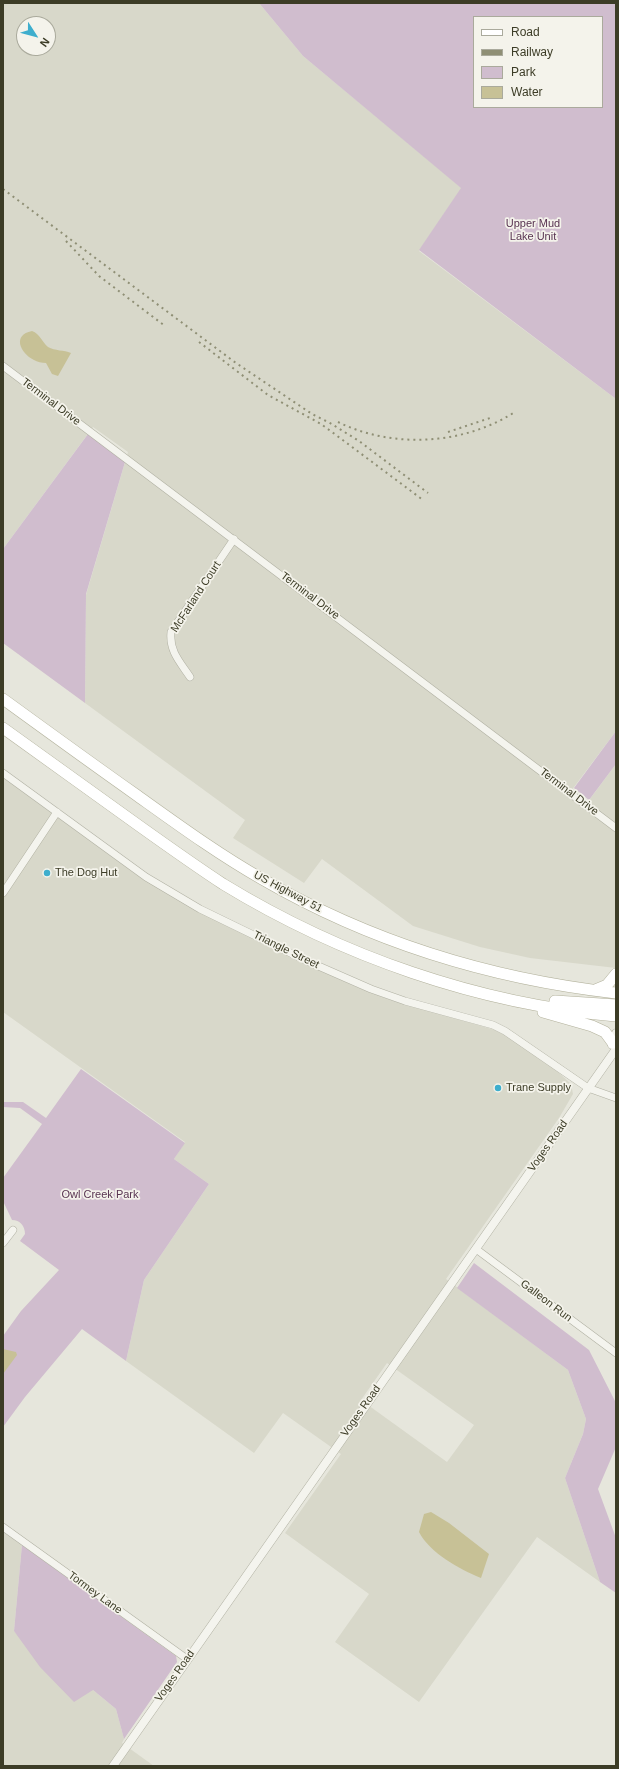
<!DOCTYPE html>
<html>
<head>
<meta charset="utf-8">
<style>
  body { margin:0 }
  #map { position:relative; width:619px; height:1769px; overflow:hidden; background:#e6e6dc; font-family:Helvetica,sans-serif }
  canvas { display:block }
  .frame { position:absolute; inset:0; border:4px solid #3c3c26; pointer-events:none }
  .legend { position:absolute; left:473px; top:16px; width:130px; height:92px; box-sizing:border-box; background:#f4f3eb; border:1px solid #aaaa9c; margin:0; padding:5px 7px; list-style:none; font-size:12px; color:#3c3c26 }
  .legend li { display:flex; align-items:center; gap:8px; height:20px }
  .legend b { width:20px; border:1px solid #aaaa9c }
  .north { position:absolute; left:16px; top:16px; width:40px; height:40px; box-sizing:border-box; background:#f4f3eb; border:1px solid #aaaa9c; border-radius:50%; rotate:126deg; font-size:11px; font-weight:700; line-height:16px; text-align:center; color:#3c3c26 }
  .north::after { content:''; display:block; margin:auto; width:14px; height:18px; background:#3eaecd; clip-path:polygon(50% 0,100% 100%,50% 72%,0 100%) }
</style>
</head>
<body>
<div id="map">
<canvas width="619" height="1769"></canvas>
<div class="frame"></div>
<ul class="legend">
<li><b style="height:5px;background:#fff"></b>Road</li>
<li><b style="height:5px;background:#8f8f75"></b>Railway</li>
<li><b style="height:11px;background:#d0bdce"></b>Park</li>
<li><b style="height:11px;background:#c7c196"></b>Water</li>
</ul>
<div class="north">N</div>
</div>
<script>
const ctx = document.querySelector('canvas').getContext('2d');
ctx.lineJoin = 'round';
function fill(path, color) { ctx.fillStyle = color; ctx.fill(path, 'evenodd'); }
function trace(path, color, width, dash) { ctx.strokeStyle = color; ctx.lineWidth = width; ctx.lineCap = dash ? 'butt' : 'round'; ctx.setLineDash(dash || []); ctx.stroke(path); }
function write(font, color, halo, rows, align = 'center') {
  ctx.font = font + ' Helvetica,sans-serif'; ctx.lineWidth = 3.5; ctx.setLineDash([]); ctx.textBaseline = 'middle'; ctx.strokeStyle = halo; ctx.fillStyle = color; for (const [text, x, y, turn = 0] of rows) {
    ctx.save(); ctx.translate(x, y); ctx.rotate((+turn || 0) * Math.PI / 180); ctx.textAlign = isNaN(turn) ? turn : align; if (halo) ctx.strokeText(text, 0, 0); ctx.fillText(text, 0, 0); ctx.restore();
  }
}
fill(new Path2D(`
  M3,3H259L303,56L462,188L419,251L616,399V731L568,795L584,807L616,764V968L530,958L480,947L413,926L322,859L304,883L233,838L245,820L85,703L86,595L128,452L93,427L3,549ZM24,24H48V48H24Z
  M3,776L163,890L352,985L388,999L495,1030L505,1035L557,1071L571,1084L573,1094L559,1118L446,1279L568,1370L586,1419L583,1434L565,1478L600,1582L537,1537L419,1702L335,1642L369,1594L285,1533L341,1454L283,1413L254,1453L126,1361L144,1280L209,1184L174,1159L185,1142L3,1012ZM387,1363L474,1425L447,1462L361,1400Z
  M3,1531L22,1545L14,1631L93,1690L116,1709L124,1739L122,1743L154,1766H3Z`), '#d8d8ca');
fill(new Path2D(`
  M259,3H616V399L419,250L461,188L303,56ZM474,17H602V107H474Z
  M88,434L125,462L86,594L85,703L3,643V549Z
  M616,731V764L589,800L574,788Z
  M81,1069L185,1143L174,1159L209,1184L144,1280L126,1361L82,1329L25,1397L3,1427V1336L21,1311L59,1270L20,1241L25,1234C25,1226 20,1220 12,1220L3,1201V1178L42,1124L20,1108L3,1107V1102H23L46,1118Z
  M474,1263L589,1350L616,1403V1447L598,1489L616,1538V1593L600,1582L565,1478L583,1434L586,1419L568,1370L457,1288Z
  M22,1545L176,1656L177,1662L124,1739L116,1709L93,1690L74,1702L40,1667L14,1631Z`), '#d0bdce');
fill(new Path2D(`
  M32,331C40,334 42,342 48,347C55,351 64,350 71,353L58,376L52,374L46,363C42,363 37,362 34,360C20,353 12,335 32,331Z
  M3,1349L16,1352L17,1355L3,1374Z
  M431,1512L449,1523L489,1554L481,1578C459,1569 430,1553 419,1532L424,1514Z`), '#c7c196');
const minor = new Path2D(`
  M3,366L616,828
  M190,677C180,662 169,651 171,632L234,539
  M3,773L146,877L200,909L307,961L371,989L405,1001L493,1025L505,1031L588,1088L616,1098
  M3,893L57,812
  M3,1243L13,1230
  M476,1249L616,1353
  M3,1527L187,1659`);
const tertiary = new Path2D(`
  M612,1045L616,1033
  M113,1766L616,1049`);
const primary = new Path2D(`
  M3,699C47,731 91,763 135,794C177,824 218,854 262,879C371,942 492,979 616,993
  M3,728C48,760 93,793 138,825C166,845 194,865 223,884C341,956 478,1004 616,1016
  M595,990L607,985L616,974
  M555,1001L616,1005
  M543,1012L592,1026L605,1032L613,1043`);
trace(minor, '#b0b0a2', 8);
trace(tertiary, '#b0b0a2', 9);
trace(primary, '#b2b19b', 12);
trace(minor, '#f4f4ee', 7);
trace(tertiary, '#f4f4ee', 8);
trace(primary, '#fff', 11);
trace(new Path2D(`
  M3,189L236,363L312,414L330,423L359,441L428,493
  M66,241L99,276L165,326
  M199,342L268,395L321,424L336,435L423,500
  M338,422C393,449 463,445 515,412
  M448,432L493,417`), '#8f8f75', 2, [2, 4]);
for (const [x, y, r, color] of [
  [47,873,4,"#3eaecd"],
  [498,1088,4,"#3eaecd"]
]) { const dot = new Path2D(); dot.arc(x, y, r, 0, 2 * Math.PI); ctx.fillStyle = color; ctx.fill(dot); trace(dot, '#f4f3eb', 1.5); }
write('11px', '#583351', '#f4f3eb', [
  ["Upper Mud",533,224],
  ["Lake Unit",533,237],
  ["Owl Creek Park",100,1195]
]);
write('11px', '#3c3c26', '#f4f3eb', [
  ["Terminal Drive",51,402,37],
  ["Terminal Drive",310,596,37],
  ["McFarland Court",196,597,-57],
  ["Terminal Drive",569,792,37],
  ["US Highway 51",288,892,28],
  ["Triangle Street",286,950,26],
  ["Voges Road",548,1146,-55],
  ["Galleon Run",546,1301,37],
  ["Voges Road",361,1411,-55],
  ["Tormey Lane",95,1593,36],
  ["Voges Road",175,1676,-55]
]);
write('11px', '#3c3c26', '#f4f3eb', [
  ["The Dog Hut",55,873],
  ["Trane Supply",506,1088]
], 'left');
</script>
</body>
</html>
